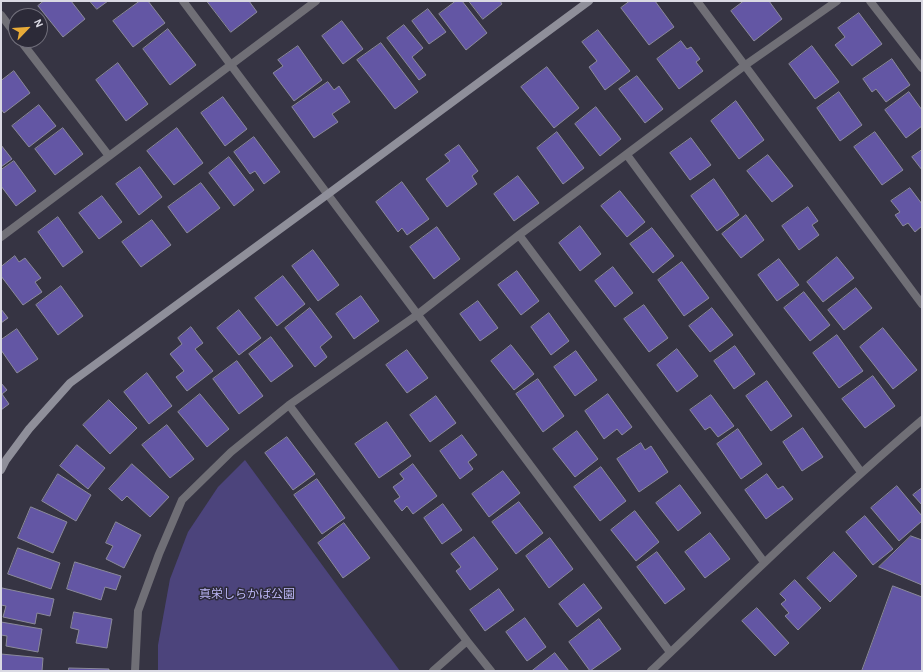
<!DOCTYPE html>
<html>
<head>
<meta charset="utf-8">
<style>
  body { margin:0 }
  #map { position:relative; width:923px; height:672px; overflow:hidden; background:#363443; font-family:"Alegreya Sans",sans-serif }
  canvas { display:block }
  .frame { position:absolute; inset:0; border:2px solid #dad9e3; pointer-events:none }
  .north { position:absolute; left:8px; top:8px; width:40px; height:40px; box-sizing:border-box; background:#2c2a38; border:1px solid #72707c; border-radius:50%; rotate:65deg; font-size:11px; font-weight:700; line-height:16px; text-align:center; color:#dad9e3 }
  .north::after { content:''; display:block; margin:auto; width:14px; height:18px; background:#e9ab38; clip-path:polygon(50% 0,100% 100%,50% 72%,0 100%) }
</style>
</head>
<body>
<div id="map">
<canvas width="923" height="672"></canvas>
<div class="frame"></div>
<div class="north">N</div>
</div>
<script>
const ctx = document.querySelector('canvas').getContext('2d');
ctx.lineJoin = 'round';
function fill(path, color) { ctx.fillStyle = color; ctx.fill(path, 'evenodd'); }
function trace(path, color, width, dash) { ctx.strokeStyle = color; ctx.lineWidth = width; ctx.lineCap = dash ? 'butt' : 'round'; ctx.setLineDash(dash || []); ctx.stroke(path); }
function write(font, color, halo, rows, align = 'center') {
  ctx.font = font + ' "Alegreya Sans","Noto Sans JP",sans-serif'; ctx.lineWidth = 3; ctx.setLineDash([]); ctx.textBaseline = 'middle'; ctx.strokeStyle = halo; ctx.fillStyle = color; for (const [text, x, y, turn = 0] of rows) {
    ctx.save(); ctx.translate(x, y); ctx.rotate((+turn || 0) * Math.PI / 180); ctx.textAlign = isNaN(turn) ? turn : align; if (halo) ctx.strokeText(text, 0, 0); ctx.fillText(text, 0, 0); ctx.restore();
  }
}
fill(new Path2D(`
  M245,460L400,671H158V645L170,579L188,532L218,487Z`), '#4c447c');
const building = new Path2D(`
  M44,1H71L85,19L63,37L38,6Z
  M90,1H108L97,9Z
  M140,1H148L165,23L133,47L113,21Z
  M207,1H249L257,12L231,32Z
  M456,1H462L487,33L466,50L439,14Z
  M469,1H500L502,4L483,19Z
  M630,1H655L674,27L649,45L621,8Z
  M744,1H769L782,19L754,41L731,11Z
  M428,9L446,32L429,44L412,21Z
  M859,13L882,44L852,66L835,45L845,37L838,28Z
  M342,21L363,49L343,64L322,36Z
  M404,25L423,48L412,57L426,75L419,80L387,38Z
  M168,29L196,65L170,85L143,49Z
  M598,30L630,71L605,90L589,67L597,61L582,42Z
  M681,41L687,49L691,47L700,59L696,62L703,71L679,89L657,59Z
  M381,43L418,92L395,109L357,60Z
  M298,46L322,80L294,101L273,73L283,66L278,60Z
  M812,46L839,82L815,99L789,64Z
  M892,59L910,85L886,102L876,89L872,92L863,79Z
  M118,63L148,104L126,121L96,80Z
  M547,67L579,108L554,128L521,87Z
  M14,71L30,93L4,113L1,109V81Z
  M637,76L663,109L645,123L619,89Z
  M328,82L334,90L339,86L350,102L332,114L338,122L314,138L292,107Z
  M839,92L862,125L840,141L817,108Z
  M909,92L922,110V126L906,138L885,110Z
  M223,97L247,129L225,146L201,113Z
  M736,101L764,140L739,159L711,121Z
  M39,105L56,126L29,147L12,126Z
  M596,107L621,139L600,156L575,124Z
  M63,128L83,154L55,175L35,149Z
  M177,128L203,163L174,185L147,151Z
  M557,132L584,168L563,184L537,148Z
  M875,132L903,170L882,185L854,147Z
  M254,137L280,172L264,184L255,171L250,174L234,152Z
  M691,138L711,165L690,180L670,153Z
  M1,145L12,159L1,167Z
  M459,145L478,171L472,176L477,184L447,207L426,179L450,161L445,155Z
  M922,150V170L912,157Z
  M768,155L793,186L772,202L747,171Z
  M229,157L254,190L234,206L209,173Z
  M14,161L36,191L16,206L1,186V170Z
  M140,167L162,197L139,215L116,184Z
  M518,176L539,203L514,221L494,194Z
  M714,179L739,215L717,231L691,196Z
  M402,182L429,219L407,235L402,228L398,232L376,202Z
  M201,183L220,208L187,233L168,207Z
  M910,188L922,204V226L915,232L908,223L903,226L895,215L900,212L891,201Z
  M620,191L645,222L627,237L601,206Z
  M102,196L122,222L99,239L79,213Z
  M808,207L818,221L812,225L819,235L799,250L782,226Z
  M746,215L764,240L741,258L722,234Z
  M58,217L83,252L63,267L38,232Z
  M152,220L171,245L141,267L122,242Z
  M580,226L601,254L580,271L559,243Z
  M437,227L460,259L434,279L410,247Z
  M652,228L674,256L653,273L630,244Z
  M313,250L339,285L318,301L292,266Z
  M15,256L19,262L25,258L41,278L35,282L42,292L23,305L1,276V267Z
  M837,257L854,278L823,302L807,282Z
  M779,259L799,285L777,301L758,275Z
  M682,262L709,298L684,316L658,280Z
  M613,267L633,293L615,307L595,281Z
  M517,271L539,301L521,315L498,285Z
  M283,276L305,304L277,326L255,298Z
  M61,286L83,316L58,335L36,305Z
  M856,288L872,308L844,330L828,310Z
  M804,292L830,325L810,341L784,308Z
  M361,296L379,321L354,339L336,314Z
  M478,301L498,328L480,341L460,314Z
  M644,305L668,338L649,352L624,319Z
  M310,308L332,337L320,347L327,357L315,367L285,328Z
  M712,308L733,335L710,352L689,326Z
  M1,309L8,318L1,323Z
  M239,310L261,338L239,355L217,328Z
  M549,313L569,341L551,355L531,327Z
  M191,327L203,343L195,349L213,371L187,391L176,377L184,371L170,354L182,344L178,338Z
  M883,328L917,370L893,389L860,347Z
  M17,329L38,359L17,373L1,350V340Z
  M837,335L863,371L839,388L813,353Z
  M271,337L293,366L271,382L249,354Z
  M511,345L534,374L514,390L491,361Z
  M735,346L755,374L734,389L714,361Z
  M677,349L698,376L677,392L657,365Z
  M407,350L428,378L407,393L386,365Z
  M576,351L597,380L575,396L554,367Z
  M237,361L263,396L239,414L213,379Z
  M147,373L172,406L149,424L124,392Z
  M873,376L895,406L865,428L842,399Z
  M538,379L564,416L543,432L516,394Z
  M767,381L792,416L771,431L746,396Z
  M1,383L7,390L2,394L9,404L1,410Z
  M200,394L229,429L207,447L178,412Z
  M608,394L632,427L622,435L617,429L604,439L585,411Z
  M711,395L734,426L718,437L710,427L705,430L690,410Z
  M436,396L456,423L430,442L410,415Z
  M109,400L137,428L110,454L83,425Z
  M387,422L411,456L379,478L355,444Z
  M167,425L194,459L170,478L142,445Z
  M803,428L823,457L802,471L783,442Z
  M738,429L762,464L741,479L717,444Z
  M577,431L598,459L575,477L553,449Z
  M462,435L477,455L468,462L473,469L460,479L440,451Z
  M287,437L315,474L293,490L265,453Z
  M641,443L645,450L651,446L668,472L639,492L617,459Z
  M77,445L105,468L88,489L60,466Z
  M132,464L169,497L150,517L127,496L122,501L109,489Z
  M413,464L437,496L413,514L407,506L402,511L394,501L400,497L393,487L404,479L400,474Z
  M601,467L626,501L600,521L574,487Z
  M503,471L520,493L489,517L472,494Z
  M58,474L91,495L76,521L42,501Z
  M767,474L778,489L783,486L793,499L766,519L745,490Z
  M317,479L345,518L322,534L294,495Z
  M680,485L701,513L678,531L656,503Z
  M897,486L922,516V521L899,541L871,508Z
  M922,488V505L913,495Z
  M519,502L543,533L516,554L492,522Z
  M443,504L462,530L442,544L424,518Z
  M31,507L67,522L53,553L18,538Z
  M635,511L659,542L636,561L611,530Z
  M865,516L893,549L873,565L846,532Z
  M116,522L141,535L124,568L106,559L113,546L106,543Z
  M344,523L370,558L343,578L318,543Z
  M710,533L730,559L705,578L685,552Z
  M911,536L922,540V585L879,567Z
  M474,537L498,569L470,590L456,571L461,567L451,554Z
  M550,538L573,569L549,588L526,556Z
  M18,548L60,563L51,589L8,574Z
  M657,552L685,589L665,604L637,567Z
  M834,552L857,576L830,602L807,578Z
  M75,562L121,576L116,590L105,587L101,600L67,589Z
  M795,580L821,608L798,630L785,616L789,613L781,604L786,600L780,594Z
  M584,584L602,608L577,627L559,604Z
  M893,586L922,597V671H862Z
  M2,588L54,599L50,616L37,613L35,624L3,617L6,606L1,605Z
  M499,589L514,610L485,631L470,610Z
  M757,608L789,643L775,656L742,621Z
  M74,612L112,619L107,648L76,643L79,630L71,628Z
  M525,618L546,647L527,661L506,632Z
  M599,619L621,649L590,671L569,642Z
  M1,622L42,629L38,652L6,646L7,636L1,635Z
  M555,653L569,671H532Z
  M1,654L43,658L42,671H1Z
  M69,668L109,669V671H69Z`);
fill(building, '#6356a4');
trace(building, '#8b8a9b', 1);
trace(new Path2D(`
  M183,1L670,652
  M697,1L922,304
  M870,1L922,68
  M1,15L16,35
  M20,40L109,156
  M627,155L861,472
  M519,235L764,562
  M1,237L316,1
  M289,405L467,641L491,671
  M135,671L138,611L159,554L182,500L231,452L289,405L417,315L519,235L744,66L837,1
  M433,671L467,641
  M651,671C740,586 828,500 922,420`), '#706f76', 8);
trace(new Path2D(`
  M1,470L6,460L29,429L70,383L328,194L589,1`), '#8f8f9a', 8);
write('12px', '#bcb6f6', '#2c2a38', [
  ["真栄しらかば公園",247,594]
]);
</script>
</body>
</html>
